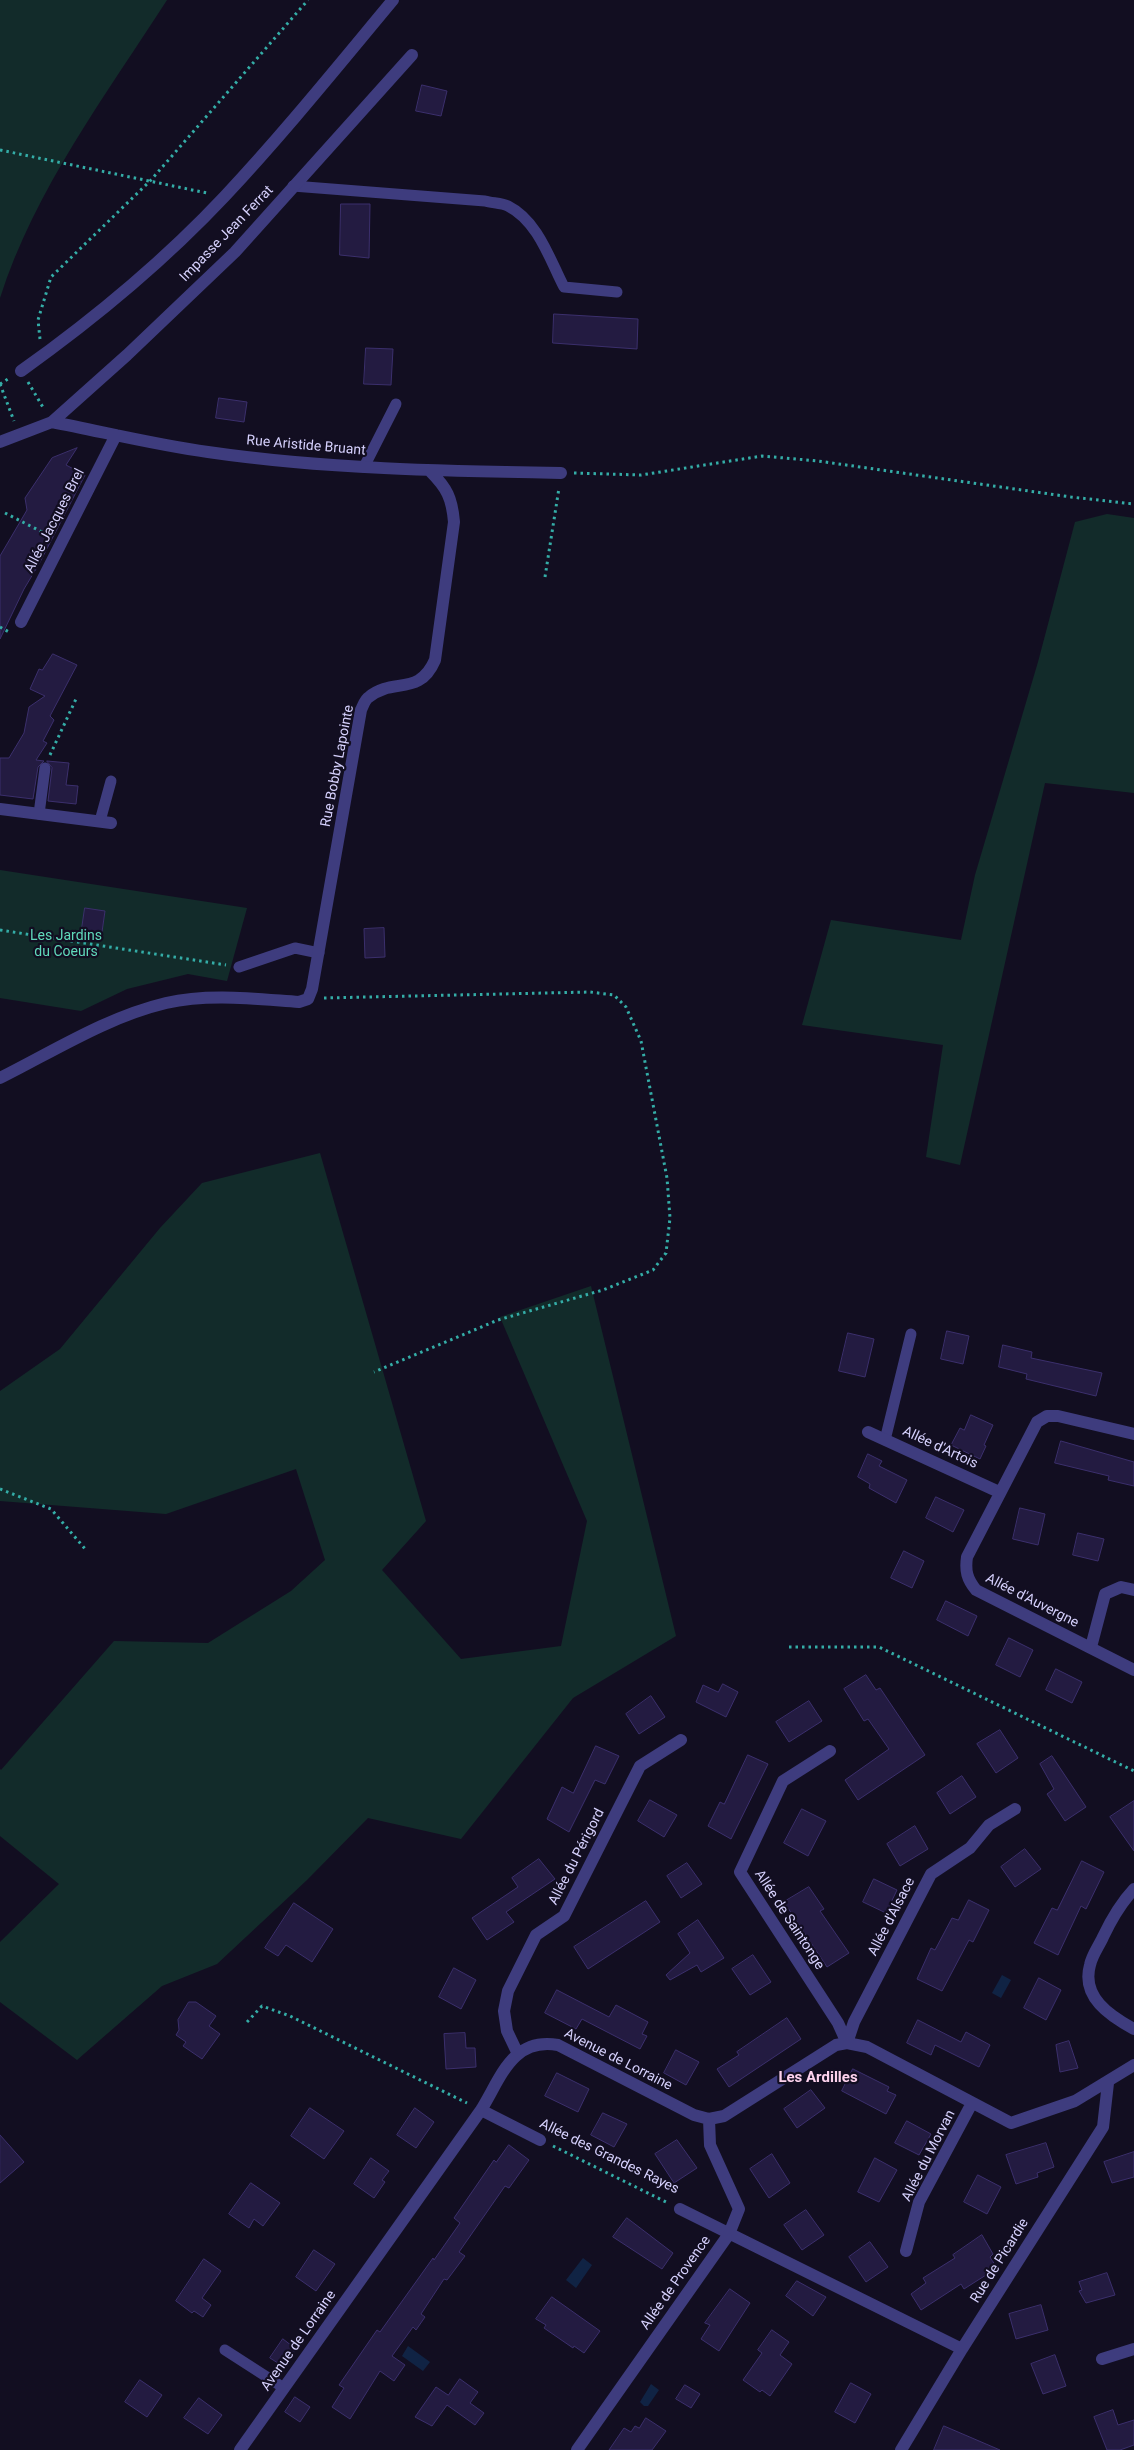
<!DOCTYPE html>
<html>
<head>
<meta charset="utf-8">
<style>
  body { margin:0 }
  canvas { display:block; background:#120e21 }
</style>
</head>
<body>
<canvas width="1134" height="2450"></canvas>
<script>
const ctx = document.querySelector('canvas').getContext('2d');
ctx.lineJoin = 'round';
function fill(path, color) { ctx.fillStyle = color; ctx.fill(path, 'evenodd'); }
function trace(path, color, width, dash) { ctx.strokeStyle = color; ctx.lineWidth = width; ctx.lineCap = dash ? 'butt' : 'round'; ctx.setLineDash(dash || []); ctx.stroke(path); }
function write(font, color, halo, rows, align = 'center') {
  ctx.font = font + ' Roboto,sans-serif'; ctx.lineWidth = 4.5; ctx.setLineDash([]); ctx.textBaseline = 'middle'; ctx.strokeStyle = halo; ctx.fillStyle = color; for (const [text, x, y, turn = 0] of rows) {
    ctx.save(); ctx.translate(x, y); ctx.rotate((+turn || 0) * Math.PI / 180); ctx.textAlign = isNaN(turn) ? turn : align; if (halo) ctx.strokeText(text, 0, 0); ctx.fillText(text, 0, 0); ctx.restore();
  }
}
fill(new Path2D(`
  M0,0H167C106,95 35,189 0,298Z
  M1107,514L1134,518V793L1045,783L960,1165L926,1157L943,1045L802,1025L831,920L961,940L975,875L1038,662L1075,522Z
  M0,870L247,908L227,981L188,974L127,989L81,1011L0,998Z
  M320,1153L426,1521L382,1570L461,1659L561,1646L587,1521L500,1317L591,1286L676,1636L573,1698L461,1839L368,1818L307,1880L217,1964L162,1986L77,2060L0,2002V1942L59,1884L0,1836V1769L1,1770L114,1641L208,1643L291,1591L325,1560L296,1469L166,1514L0,1501V1391L60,1349L160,1228L202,1183Z`), '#122b2a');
fill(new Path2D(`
  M1002,1975L1011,1980L1001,1998L992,1993Z
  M583,2258L592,2265L576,2288L566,2280Z
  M408,2346L430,2362L423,2371L402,2356Z
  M651,2384L659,2390L648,2406H644L640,2402Z`), '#102344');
const building = new Path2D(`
  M422,85L447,91L441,116L416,111Z
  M341,204H370L369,258L340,255Z
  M554,314L638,319L637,349L553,343Z
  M366,348L393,349L391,385L364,384Z
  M219,398L247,402L244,422L216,418Z
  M77,448L66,465L85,475L39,564L24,589L0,639V556L27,510L25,498L52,458Z
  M53,654L77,665L50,716L54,720L43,741L47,743L36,760L44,761L38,767L33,799L0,795V758H9L24,733L29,707L45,696L30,689L39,669L42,670Z
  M47,761L69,763L66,785L78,786L76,804L48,801L52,768Z
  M85,908L105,911L101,939L81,935Z
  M384,928L385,957L365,958L364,929Z
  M947,1331L969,1336L963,1364L941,1359Z
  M848,1333L874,1339L865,1377L839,1371Z
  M1003,1345L1032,1352L1031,1358L1102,1373L1096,1396L1026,1379L1027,1374L999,1367Z
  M971,1415L993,1425L984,1445L986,1446L980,1459L951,1445L960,1428L964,1430Z
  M1061,1441L1134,1462V1486L1108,1480L1109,1476L1055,1463Z
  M868,1454L882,1461L879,1466L907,1480L896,1503L869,1488L870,1484L858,1477Z
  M936,1497L964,1510L953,1532L926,1518Z
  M1020,1508L1045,1514L1038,1545L1013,1539Z
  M1078,1533L1104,1539L1098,1561L1073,1555Z
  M904,1551L924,1561L912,1588L891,1578Z
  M946,1601L977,1616L968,1636L937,1620Z
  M1009,1638L1033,1650L1020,1677L996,1665Z
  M1056,1669L1082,1682L1072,1703L1046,1690Z
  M866,1675L876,1690L880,1688L925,1755L858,1800L845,1780L889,1749L868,1719L864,1721L844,1689Z
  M723,1684L738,1692L726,1717L696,1702L703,1685L718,1692Z
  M651,1696L665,1717L639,1734L626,1714Z
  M809,1701L822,1721L789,1742L776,1722Z
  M1000,1730L1018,1758L996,1773L977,1744Z
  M596,1746L619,1756L605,1784L595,1780L569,1832L547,1819L562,1787L573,1793Z
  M748,1755L768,1764L731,1839L708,1826L720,1802L724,1804Z
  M1052,1756L1086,1807L1065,1821L1047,1794L1054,1789L1040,1764Z
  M962,1776L976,1797L950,1814L937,1793Z
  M650,1800L677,1815L664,1837L638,1821Z
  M1134,1801V1851L1110,1817Z
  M802,1809L826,1821L808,1856L784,1843Z
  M915,1826L928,1849L900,1866L887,1844Z
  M1025,1849L1041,1869L1015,1887L1001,1867Z
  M539,1859L555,1879L506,1912L514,1922L487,1940L472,1918L518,1887L512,1878Z
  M1082,1861L1104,1872L1086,1909L1081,1906L1058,1955L1034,1943L1052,1908L1057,1910Z
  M687,1863L702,1884L681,1898L667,1876Z
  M874,1879L897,1890L886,1913L863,1902Z
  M809,1887L824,1909L820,1911L849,1953L827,1967L784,1902Z
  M969,1900L989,1910L973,1942L969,1940L942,1991L917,1979L931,1948L935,1950L952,1918L958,1920Z
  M646,1901L660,1922L588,1969L574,1947Z
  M294,1903L333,1929L312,1962L286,1945L278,1956L265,1948Z
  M698,1920L724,1958L701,1972L697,1965L670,1980L666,1975L690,1953L678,1934Z
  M753,1955L771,1982L750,1995L732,1969Z
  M454,1968L476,1980L461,2009L439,1997Z
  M1039,1978L1061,1990L1046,2020L1024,2008Z
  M557,1990L609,2017L616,2005L648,2022L642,2034L647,2036L640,2049L582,2019L576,2029L545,2013Z
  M189,2002H196L216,2016L209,2026L220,2034L202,2059L183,2046L186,2042L176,2035L179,2030L178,2020Z
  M787,2018L801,2039L729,2087L717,2069L739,2055L737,2052Z
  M918,2020L961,2042L966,2032L990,2045L979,2067L935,2045L931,2055L907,2043Z
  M465,2033L466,2048H475L476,2067L446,2069L444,2034Z
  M1069,2041L1078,2068L1060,2072L1056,2045Z
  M676,2050L699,2062L686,2085L664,2073Z
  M853,2069L889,2087L887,2091L896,2095L886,2114L842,2091Z
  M557,2073L589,2089L578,2112L545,2096Z
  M811,2090L825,2108L797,2128L784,2109Z
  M310,2108L344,2131L324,2159L291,2136Z
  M415,2108L434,2122L416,2148L397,2135Z
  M603,2113L627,2124L614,2147L591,2135Z
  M907,2121L931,2134L919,2155L895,2143Z
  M0,2135L24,2162L0,2183Z
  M677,2140L697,2168L674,2183L655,2154Z
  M1046,2143L1054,2167L1037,2173L1038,2177L1016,2184L1006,2155Z
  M509,2145L529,2160L509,2188L505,2186L459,2252L465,2256L447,2280L444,2279L421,2314L425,2317L416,2330L413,2327L392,2356L405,2365L394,2381L380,2371L350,2419L332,2407L344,2388L339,2385L377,2330L380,2332L433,2258L434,2260L460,2223L454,2218L494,2160L496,2162Z
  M1134,2152V2177L1112,2183L1104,2162Z
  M772,2154L790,2183L769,2198L750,2169Z
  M371,2158L389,2171L382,2180L385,2182L374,2198L354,2184Z
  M875,2158L897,2170L879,2202L858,2192Z
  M978,2175L1001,2187L987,2214L964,2202Z
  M251,2183L280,2203L263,2226L254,2219L249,2228L229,2214Z
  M806,2210L824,2235L802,2250L784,2225Z
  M627,2218L673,2253L662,2269L613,2237Z
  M982,2235L993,2254L990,2257L997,2268L964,2289L961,2284L921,2310L911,2294L926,2283L923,2278L955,2258L953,2255Z
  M870,2242L888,2267L866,2282L849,2257Z
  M314,2250L335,2264L316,2291L296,2277Z
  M204,2259L221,2271L202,2298L211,2305L203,2317L194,2311L192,2313L176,2301Z
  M1107,2273L1115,2295L1086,2303L1079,2291L1082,2290L1079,2282Z
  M797,2281L826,2297L813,2316L786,2296Z
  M730,2289L750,2303L719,2351L701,2339L710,2325L705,2323Z
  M552,2297L600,2331L584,2353L574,2346L573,2348L544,2328L546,2325L536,2319Z
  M1041,2305L1048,2330L1016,2339L1009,2314Z
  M772,2330L789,2342L780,2355L792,2364L770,2396L762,2390L760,2392L743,2380L762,2353L758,2350Z
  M283,2339L296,2349L284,2367L270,2358Z
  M1055,2355L1066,2386L1043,2394L1031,2364Z
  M460,2379L478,2392L470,2403L484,2413L475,2425L447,2405L432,2426L415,2417L436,2387L448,2395Z
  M140,2380L162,2395L147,2417L125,2402Z
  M851,2383L871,2394L855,2423L835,2412Z
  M685,2385L700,2394L691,2408L676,2399Z
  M295,2397L310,2407L300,2422L285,2412Z
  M199,2398L222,2415L208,2434L184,2418Z
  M1113,2410L1118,2425L1134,2420V2445L1120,2450H1107L1094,2417Z
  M646,2418L666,2431L652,2450H609L624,2428L631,2432L635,2426L639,2428Z
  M944,2426L1000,2450H934Z`);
fill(building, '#231b41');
trace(building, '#3b2f6c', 1);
trace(new Path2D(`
  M0,150L207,193
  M40,339L38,320L51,277L151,180L308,0
  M28,382L44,409
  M0,384L8,379
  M0,384L14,421
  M574,473L641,475L762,456L818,461L1071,497L1134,504
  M5,513L50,536
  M545,577L559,488
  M0,627L9,632
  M50,755L76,699
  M0,930L226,965
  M324,998L590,992L614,995L626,1007L641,1041L667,1178L670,1218L666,1253L653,1270L603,1290L498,1320L374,1372
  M0,1489L51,1509L86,1550
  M789,1647H879L1134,1771
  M247,2022L262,2006L290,2016L467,2103
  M553,2146L668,2203`), '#34ada7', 3, [2.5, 4]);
trace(new Path2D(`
  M293,186L485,201C492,203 502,203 508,206C538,221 550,260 564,287L617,292
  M364,467L396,404
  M39,814L45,768
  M100,821L111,781
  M239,967L295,948L319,953
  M885,1440L911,1334
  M225,2350L284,2388`), '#3e3c7e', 11);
trace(new Path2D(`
  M21,371C94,319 164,261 225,196C284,133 338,66 393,0
  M52,422C104,432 156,445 208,452C325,469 443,471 561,473
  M0,442L52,422L127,355L235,252L412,55
  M21,622L116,435
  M0,809L111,823
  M0,1078C54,1051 107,1017 166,1003C209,993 256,999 299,1002L308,999L312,989L361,710C363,706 365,699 369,697C393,677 419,697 435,660L454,522C452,498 447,488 430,471
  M868,1432L999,1492
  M1134,1434L1058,1416H1047L1037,1422L967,1557C965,1571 967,1579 976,1590L1134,1670
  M1091,1647L1105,1594L1121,1587L1134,1590
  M830,1751L783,1781L740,1872L838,2023L847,2043
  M1134,1889C1120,1904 1112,1918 1103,1937C1099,1946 1092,1955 1090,1965C1081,1997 1110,2016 1134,2029
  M847,2043L854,2022L931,1874L970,1848L989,1825L1015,1809
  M517,2052L507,2031L504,2011L508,1991L536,1935L564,1916L640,1766L681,1740
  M481,2110L540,2140
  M680,2209L962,2349
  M906,2251L919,2202L972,2103
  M1102,2359L1134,2349
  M240,2450L481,2110C501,2078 512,2037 558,2045L694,2115L709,2119L724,2116L836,2045L847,2043L867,2047L1011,2123L1075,2101L1134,2065
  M577,2450L729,2234L739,2209L710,2145L709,2119
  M901,2450L962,2349L1103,2127L1108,2083`), '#3e3c7e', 12);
write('14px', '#d6d1fd', '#120e21', [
  ["Impasse Jean Ferrat",227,234,-46],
  ["Rue Aristide Bruant",306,446,5],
  ["Allée Jacques Brel",55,521,-63],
  ["Rue Bobby Lapointe",338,766,-79],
  ["Allée d'Artois",940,1448,25],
  ["Allée d'Auvergne",1032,1601,27],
  ["Allée du Périgord",577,1857,-63],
  ["Allée d'Alsace",892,1917,-63],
  ["Allée de Saintonge",789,1920,57],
  ["Avenue de Lorraine",618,2060,27],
  ["Allée du Morvan",929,2156,-63],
  ["Allée des Grandes Rayes",609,2157,26],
  ["Rue de Picardie",1000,2261,-58],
  ["Allée de Provence",676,2283,-55],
  ["Avenue de Lorraine",299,2341,-55]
]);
write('14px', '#60d9bb', '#120e21', [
  ["Les Jardins",66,936],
  ["du Coeurs",66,952]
]);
write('bold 15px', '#fdd2ed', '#120e21', [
  ["Les Ardilles",818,2078]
]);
</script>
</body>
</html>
